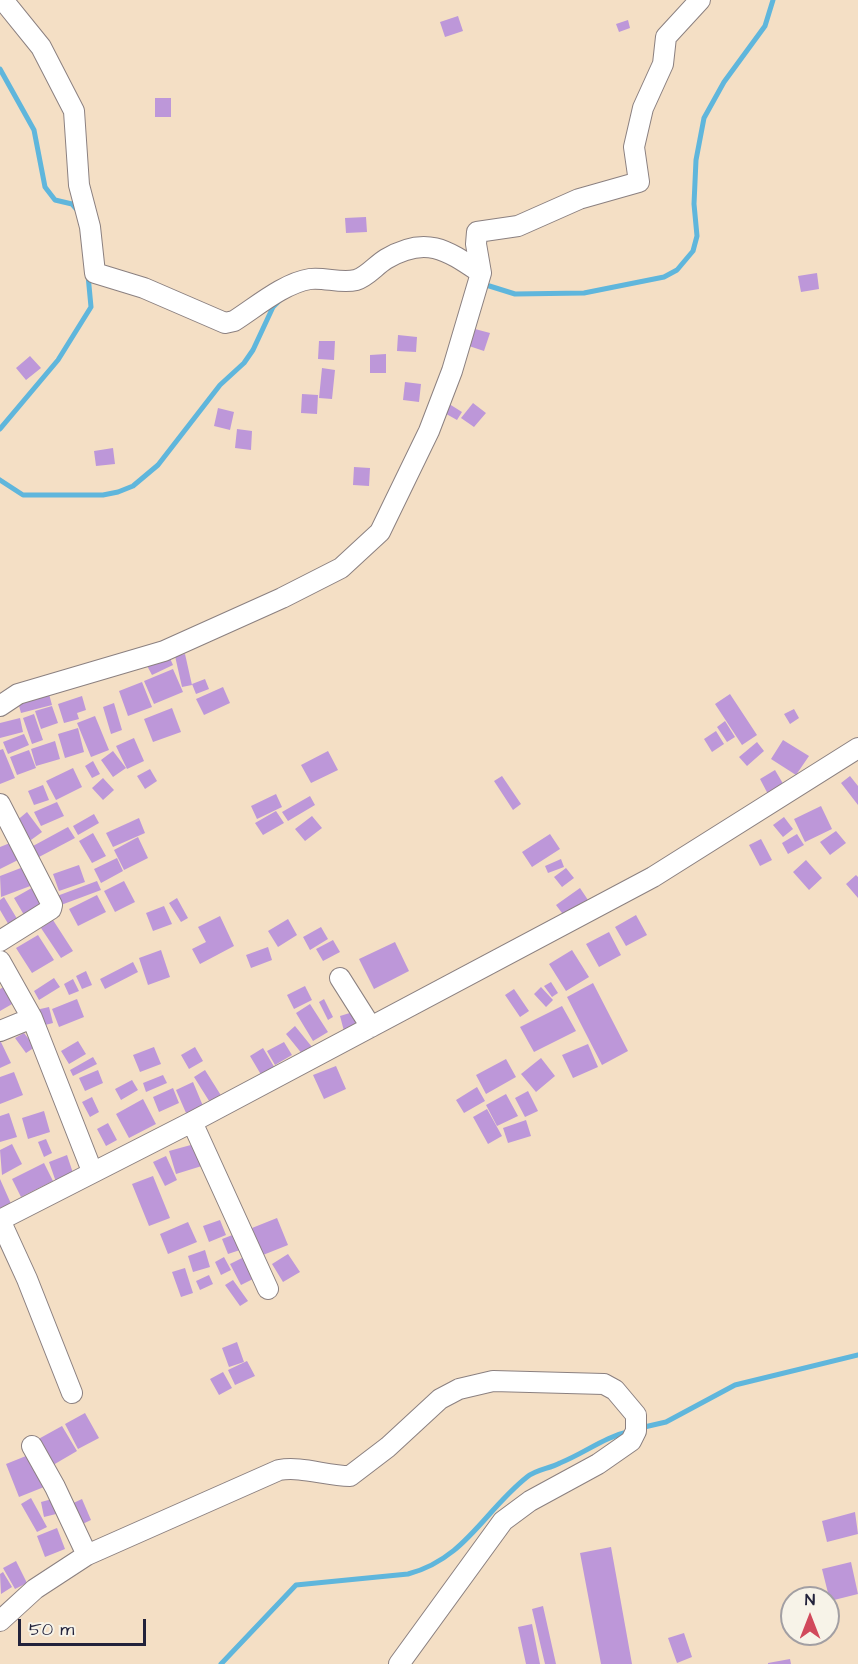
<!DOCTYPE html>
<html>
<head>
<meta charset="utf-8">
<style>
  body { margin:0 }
  #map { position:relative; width:858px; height:1664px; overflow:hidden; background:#f4dfc5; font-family:"Architects Daughter",sans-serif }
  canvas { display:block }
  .north { position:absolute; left:780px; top:1586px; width:60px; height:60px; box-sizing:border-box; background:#f7f3e8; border:2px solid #a29fa3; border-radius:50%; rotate:0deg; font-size:16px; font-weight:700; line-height:24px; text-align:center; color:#22223b }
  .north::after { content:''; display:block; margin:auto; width:21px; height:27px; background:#d1495b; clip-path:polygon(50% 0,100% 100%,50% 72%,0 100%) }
  .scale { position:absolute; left:18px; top:1619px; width:128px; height:27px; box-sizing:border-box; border:3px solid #22223b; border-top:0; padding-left:8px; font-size:18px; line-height:21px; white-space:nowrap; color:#22223b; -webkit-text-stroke:4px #f7f3e8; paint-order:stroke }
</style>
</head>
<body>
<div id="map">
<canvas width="858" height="1664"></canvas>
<div class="north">N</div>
<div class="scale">50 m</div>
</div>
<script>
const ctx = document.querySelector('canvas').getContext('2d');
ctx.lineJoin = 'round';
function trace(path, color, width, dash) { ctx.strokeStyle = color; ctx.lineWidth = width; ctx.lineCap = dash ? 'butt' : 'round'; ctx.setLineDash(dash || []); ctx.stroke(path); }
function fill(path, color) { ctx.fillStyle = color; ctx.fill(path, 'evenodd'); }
trace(new Path2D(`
  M0,69L34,130L45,187L55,200L72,204L79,212
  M483,284L515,294L584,293L664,277L677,270L693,251L697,236L694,204L696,160L704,118L724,82L765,26L773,0
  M0,429L58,360L91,307L88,275
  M0,480L23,495H103L118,492L133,486L158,465L220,385L244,363L253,350L273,307L280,300
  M640,1428L666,1422L735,1385L858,1355
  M221,1664L296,1585L408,1574C465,1559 484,1511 527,1477C537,1469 549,1469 560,1463C585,1453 604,1437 631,1431`), '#5fb6dc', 5);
fill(new Path2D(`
  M458,16L463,31L445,37L440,22Z
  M628,20L630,28L619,32L616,24Z
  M155,98H171V117H155Z
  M366,217L367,232L346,233L345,218Z
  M817,273L819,289L801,292L798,276Z
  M475,329L490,333L484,351L469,346Z
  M398,335L417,337L416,352L397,351Z
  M319,341H335L334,360L318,359Z
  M386,354V373H370V355Z
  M30,356L41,368L26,380L16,368Z
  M322,368L335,370L332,399L319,398Z
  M405,382L421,384L419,402L403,400Z
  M302,394L318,395L317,414L301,413Z
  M446,402L462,412L457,420L441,411Z
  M473,403L486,413L474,427L461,418Z
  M218,408L234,412L230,430L214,426Z
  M237,429L252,431L251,450L235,448Z
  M113,448L115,464L96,466L94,451Z
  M354,467L370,468L369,486L353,485Z
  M167,652L173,665L152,675L145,662Z
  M185,654L192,685L182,687L175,656Z
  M173,669L183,692L154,704L144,681Z
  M205,679L209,689L196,694L192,684Z
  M142,682L152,707L128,716L119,691Z
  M223,687L230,703L204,715L196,699Z
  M49,694L52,705L21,713L18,702Z
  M730,694L757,735L742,745L715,704Z
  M82,696L86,710L77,713L79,719L64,723L58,704Z
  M114,703L122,730L111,734L103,707Z
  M52,706L58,723L41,729L35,711Z
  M172,708L181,732L153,742L144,719Z
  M794,709L799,718L790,724L784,714Z
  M34,714L43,740L32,744L23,718Z
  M95,716L109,750L91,757L77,723Z
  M20,718L23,732L0,738V723Z
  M725,721L735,737L727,742L717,727Z
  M78,728L84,752L65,758L58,734Z
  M716,731L724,744L712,752L704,739Z
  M24,734L29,745L8,754L3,742Z
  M134,738L144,761L127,769L116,746Z
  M783,740L809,756L796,775L771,759Z
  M55,741L60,759L36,766L31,749Z
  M757,742L764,751L747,766L739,757Z
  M3,749L15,778L0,784V750Z
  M29,750L36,768L17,775L10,757Z
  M113,751L126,768L113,777L101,760Z
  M328,751L338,770L311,783L301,765Z
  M93,761L100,774L92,778L85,766Z
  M73,768L82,787L56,800L46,781Z
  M150,769L157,781L145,789L137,776Z
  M775,770L785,787L769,796L760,779Z
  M502,776L521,804L513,810L494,781Z
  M850,776L858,786V805L841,783Z
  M103,778L114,790L103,800L92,788Z
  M43,785L49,800L34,805L28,791Z
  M276,794L282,807L257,819L251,806Z
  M310,796L315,805L288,821L282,812Z
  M57,802L64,816L41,826L34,812Z
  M821,806L832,829L805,842L794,819Z
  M276,811L284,823L263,835L255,823Z
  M27,812L42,832L31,840L15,822Z
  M94,814L99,823L78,835L73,826Z
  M312,816L322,828L305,841L295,829Z
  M784,817L793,829L783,837L773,825Z
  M139,818L145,833L113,847L106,833Z
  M68,827L75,838L39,857L33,846Z
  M836,831L846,843L830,855L820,842Z
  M93,833L106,856L92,863L79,841Z
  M550,834L560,849L532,867L522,852Z
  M797,834L804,845L788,854L782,843Z
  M138,837L148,858L124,870L114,850Z
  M761,839L772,860L760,866L749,845Z
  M10,843L18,860L0,869V847Z
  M117,858L123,871L101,883L94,869Z
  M561,859L564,867L548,873L545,866Z
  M806,860L822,878L809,890L793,872Z
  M79,865L85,882L59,891L53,874Z
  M26,866L33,885L1,897L0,876Z
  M566,868L574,878L562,887L554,877Z
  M856,875L858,877V898L846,884Z
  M97,881L101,890L61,905L57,896Z
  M124,881L135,902L115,912L104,891Z
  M37,885L46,902L24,915L14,898Z
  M580,888L588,900L565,917L556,905Z
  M97,895L106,912L78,926L69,909Z
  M4,897L19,922L10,927L0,910V900Z
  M177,898L188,918L181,922L169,903Z
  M164,906L172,924L153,931L146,913Z
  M636,915L647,935L626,946L615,927Z
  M220,916L234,946L200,964L192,949L206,942L198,927Z
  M288,919L297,935L278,947L268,931Z
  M53,920L73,951L61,958L41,928Z
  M321,927L328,939L310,950L303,937Z
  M609,932L621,955L599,967L586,944Z
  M38,935L54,960L32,973L16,948Z
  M333,940L340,952L323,961L316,949Z
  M395,942L409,971L374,989L359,959Z
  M268,947L272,960L251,968L246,955Z
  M161,950L170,977L148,985L139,958Z
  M572,950L589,977L566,991L549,964Z
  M133,962L138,972L105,989L100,979Z
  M86,971L92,985L82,989L76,976Z
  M54,978L60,987L39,1000L34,991Z
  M73,979L79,991L69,995L64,984Z
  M551,982L558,993L552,997L544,986Z
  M593,983L628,1051L602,1065L567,997Z
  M9,984L19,1000L0,1011V989Z
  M305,986L312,1000L294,1009L287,995Z
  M541,987L553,1000L546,1007L534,994Z
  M514,989L529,1011L520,1017L505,995Z
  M77,999L84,1017L59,1027L52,1009Z
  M324,999L333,1017L328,1020L319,1002Z
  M310,1004L328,1032L313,1041L296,1013Z
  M562,1006L576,1031L534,1052L520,1027Z
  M49,1007L53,1023L41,1026L36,1010Z
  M353,1012L357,1027L344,1031L340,1016Z
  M295,1026L312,1047L303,1055L286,1034Z
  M24,1033L35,1047L26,1053L15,1038Z
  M0,1040L11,1063L0,1068Z
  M78,1041L86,1054L69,1064L61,1051Z
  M284,1042L292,1055L275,1065L267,1051Z
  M588,1044L598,1067L573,1078L562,1055Z
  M154,1047L161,1064L140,1072L133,1055Z
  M195,1047L203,1061L189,1069L181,1055Z
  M263,1048L276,1070L263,1078L250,1056Z
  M93,1057L97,1064L73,1076L70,1070Z
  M541,1058L555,1076L536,1092L521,1074Z
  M506,1059L516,1077L486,1094L476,1075Z
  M336,1066L346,1089L324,1099L313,1075Z
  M98,1070L103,1083L85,1091L79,1078Z
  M205,1070L222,1097L211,1104L194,1077Z
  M14,1072L23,1095L0,1104V1077Z
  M163,1075L167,1083L146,1092L143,1083Z
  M132,1080L138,1090L121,1100L115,1089Z
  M193,1082L203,1106L186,1113L176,1090Z
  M477,1087L485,1101L464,1113L456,1100Z
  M173,1088L179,1103L159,1112L153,1097Z
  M528,1091L538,1111L525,1117L515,1098Z
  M506,1094L518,1116L497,1126L486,1105Z
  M92,1097L99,1112L90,1117L82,1102Z
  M143,1099L156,1124L129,1138L116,1114Z
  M487,1109L502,1136L488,1144L473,1117Z
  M44,1111L50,1132L28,1139L22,1118Z
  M9,1113L17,1137L0,1142V1116Z
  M526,1120L531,1136L508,1143L503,1128Z
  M108,1123L117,1140L106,1146L97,1129Z
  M46,1139L52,1153L44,1157L38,1142Z
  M198,1143L205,1165L176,1174L169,1151Z
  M12,1144L22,1164L2,1175L0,1150Z
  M67,1155L74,1176L56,1182L49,1162Z
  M166,1156L177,1180L165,1186L153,1162Z
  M44,1163L53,1181L21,1197L12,1179Z
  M153,1176L170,1218L149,1226L132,1184Z
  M0,1179L12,1206L0,1211Z
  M277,1218L288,1245L263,1255L252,1228Z
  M220,1220L226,1235L209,1242L203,1226Z
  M188,1222L197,1242L168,1254L160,1234Z
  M235,1234L240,1250L228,1254L222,1239Z
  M205,1250L210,1267L193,1272L188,1256Z
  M288,1254L300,1272L283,1282L272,1264Z
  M246,1256L257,1277L241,1285L230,1264Z
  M224,1257L231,1270L221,1275L215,1262Z
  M185,1268L193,1293L181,1297L172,1272Z
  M209,1275L213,1284L200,1290L196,1281Z
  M233,1280L248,1301L240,1306L225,1285Z
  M237,1342L244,1362L229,1367L222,1348Z
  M247,1361L255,1376L235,1385L228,1370Z
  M223,1372L232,1388L219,1395L210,1379Z
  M85,1413L99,1438L78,1449L65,1424Z
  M62,1426L77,1451L48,1468L33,1442Z
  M31,1454L44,1487L19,1497L6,1464Z
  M31,1498L47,1527L37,1532L21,1504Z
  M56,1498L60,1513L44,1517L41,1502Z
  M82,1499L91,1520L76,1527L67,1506Z
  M855,1512L858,1534L827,1542L822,1521Z
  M57,1528L65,1549L45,1557L37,1536Z
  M611,1547L632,1664H601L580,1553Z
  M16,1561L27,1583L15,1589L3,1568Z
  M851,1562L858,1594L830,1601L822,1569Z
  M3,1572L12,1587L1,1594L0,1574Z
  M543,1606L556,1664H545L532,1609Z
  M532,1624L540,1664H526L518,1627Z
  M684,1633L692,1657L677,1663L668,1638Z
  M790,1659L791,1664H768V1663Z`), '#bd97d9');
const minor = new Path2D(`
  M3,0L41,47L74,111L79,185L90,227L95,273L144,288L225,323L234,321C256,307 284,283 310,279C325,277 341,284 356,280C367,277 376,265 386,259C426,235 447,250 481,273
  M0,706L18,694L164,651L282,598L341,568L380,532L429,431L452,371L481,273L476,244L477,232L518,226L579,199L639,182L634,147L643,108L663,64L666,37L700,0
  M0,804L52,905L51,909L0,941
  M0,961L32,1018L92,1171
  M340,978L371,1027
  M0,1031L32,1018
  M192,1122L268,1289
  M72,1393L27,1279L0,1220L192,1122L653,877L858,748
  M32,1446L55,1487L87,1555
  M0,1621L35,1589L87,1555L279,1470C302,1466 326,1476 350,1476L388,1447L440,1399L459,1389L493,1381L604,1384L615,1390L636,1415V1431L631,1441L598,1464L530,1501L503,1521L399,1664`);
trace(minor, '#8b8080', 22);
trace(minor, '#fff', 20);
</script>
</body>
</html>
